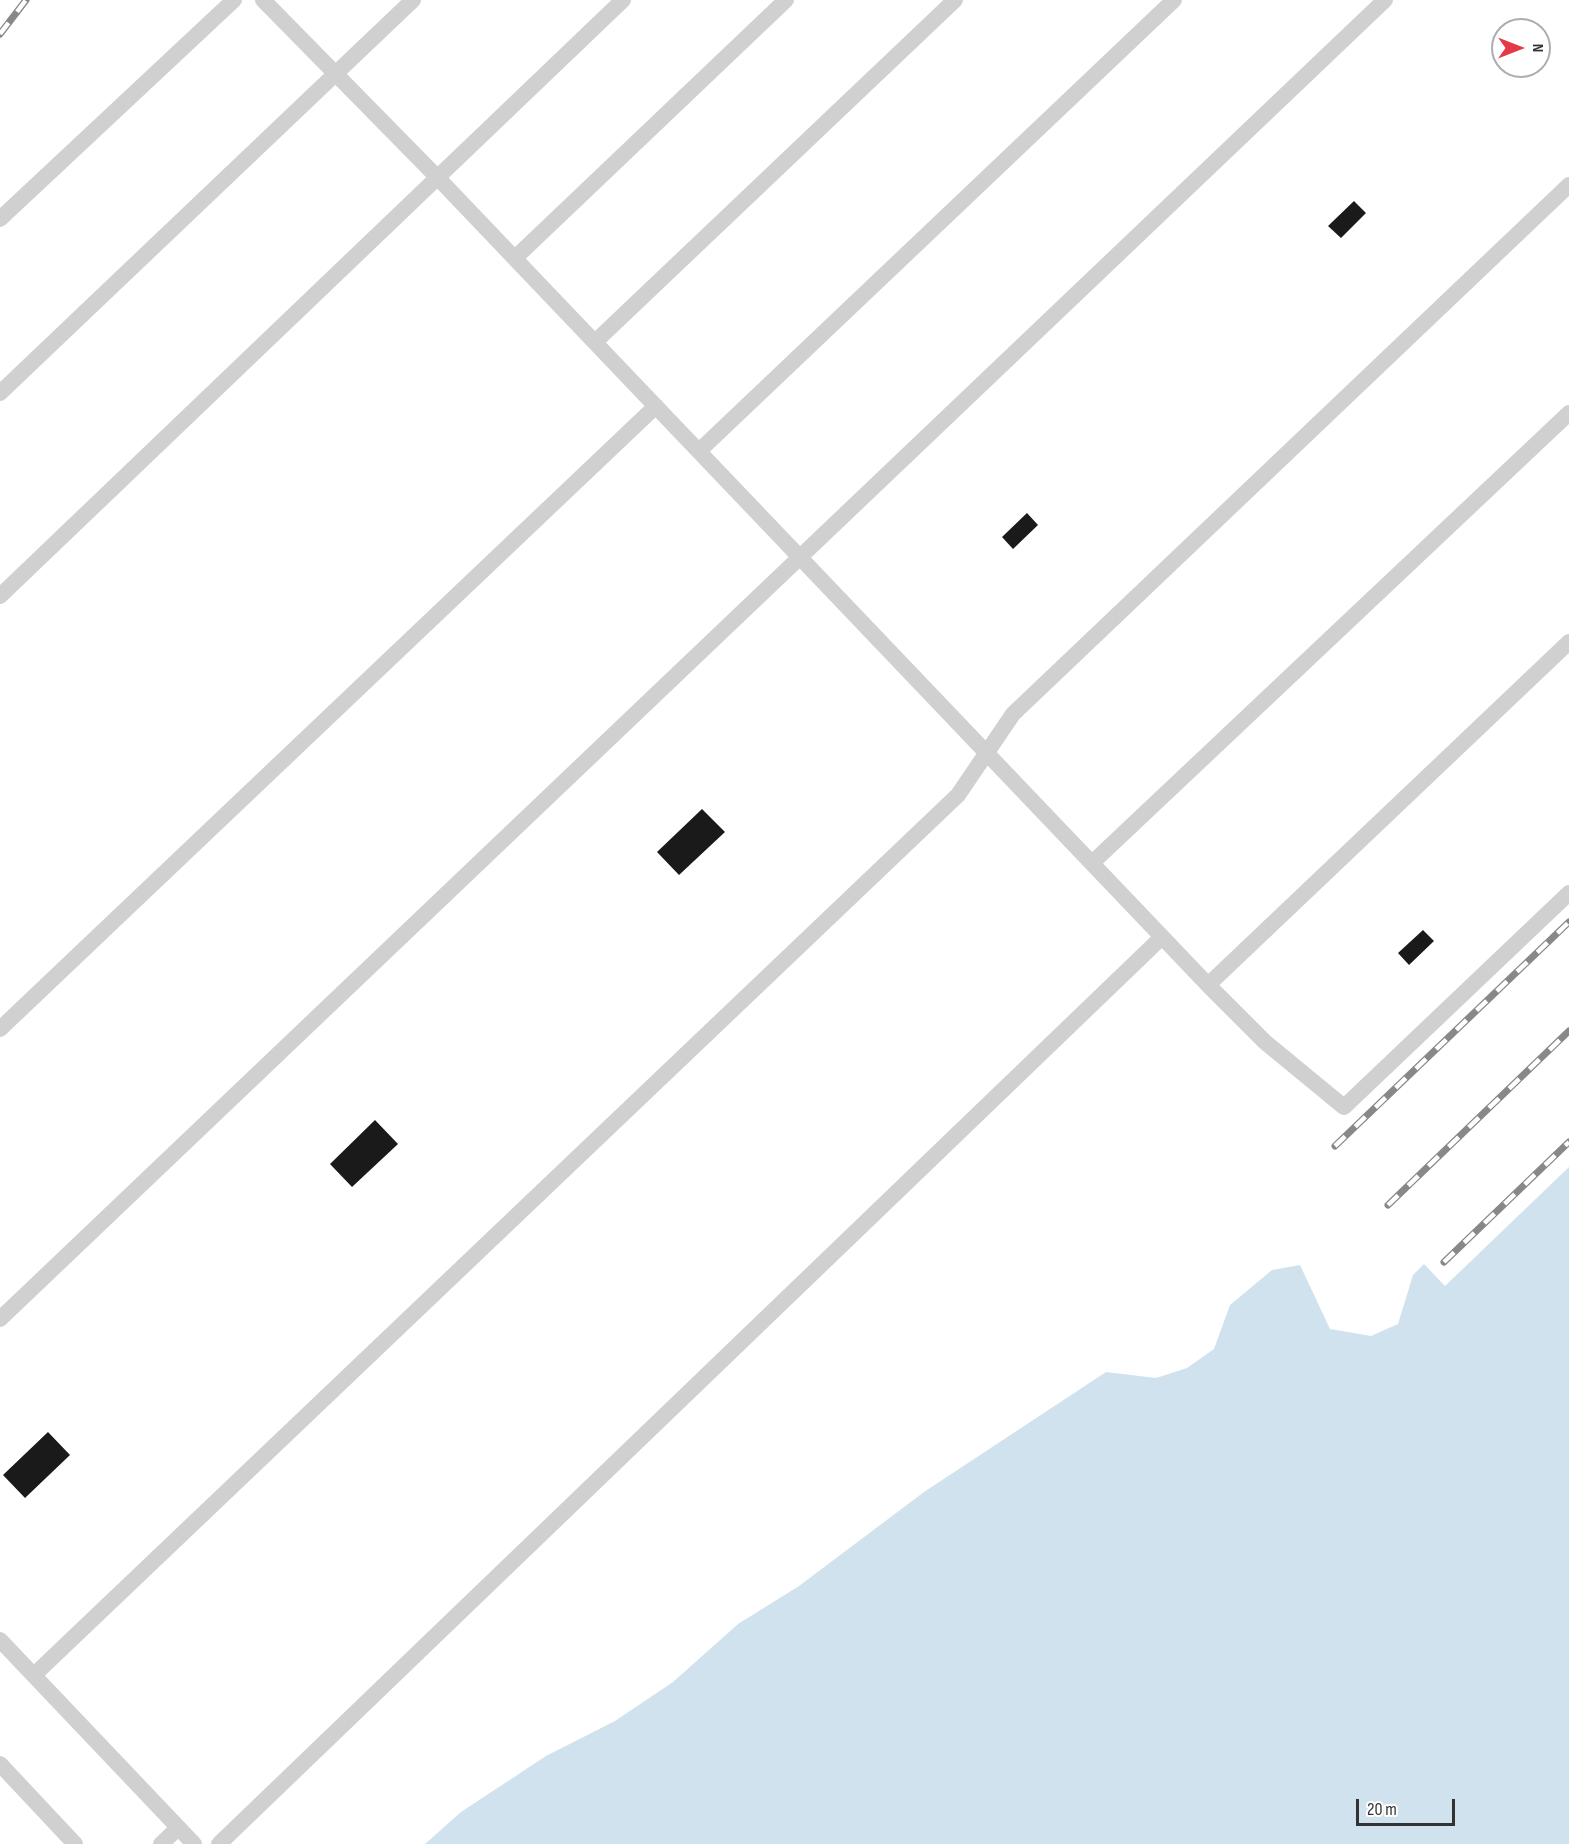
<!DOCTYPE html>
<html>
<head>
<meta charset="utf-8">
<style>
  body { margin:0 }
  #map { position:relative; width:1569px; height:1844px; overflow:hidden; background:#fff; font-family:"Sofia Sans Condensed",sans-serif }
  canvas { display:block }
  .north { position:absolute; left:1491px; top:18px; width:60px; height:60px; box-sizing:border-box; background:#fff; border:2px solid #adadad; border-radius:50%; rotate:90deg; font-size:16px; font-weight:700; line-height:24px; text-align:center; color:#333 }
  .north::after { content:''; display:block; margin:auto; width:21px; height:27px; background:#e63946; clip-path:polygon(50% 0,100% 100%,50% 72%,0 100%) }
  .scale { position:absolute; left:1356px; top:1799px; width:99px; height:27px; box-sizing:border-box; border:3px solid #333; border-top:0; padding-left:8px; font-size:18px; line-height:21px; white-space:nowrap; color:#333; -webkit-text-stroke:4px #fff; paint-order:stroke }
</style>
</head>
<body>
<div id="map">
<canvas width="1569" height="1844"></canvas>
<div class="north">N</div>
<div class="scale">20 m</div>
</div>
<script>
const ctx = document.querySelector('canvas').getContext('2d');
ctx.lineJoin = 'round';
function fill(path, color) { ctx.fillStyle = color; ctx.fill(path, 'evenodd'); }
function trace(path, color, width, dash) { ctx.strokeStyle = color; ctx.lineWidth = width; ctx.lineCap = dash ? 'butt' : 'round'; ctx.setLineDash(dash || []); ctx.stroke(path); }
fill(new Path2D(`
  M1569,1167V1844H425L461,1812L546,1756L615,1721L673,1682L738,1624L799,1586L924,1492L1106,1372L1156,1378L1187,1368L1214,1349L1230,1305L1272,1270L1300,1265L1330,1329L1371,1336L1398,1324L1413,1275L1424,1264L1445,1286Z`), '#cfe2ee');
fill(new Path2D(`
  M1354,201L1366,213L1341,238L1328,226Z
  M1027,513L1038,525L1013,549L1002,537Z
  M702,809L725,832L679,875L657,852Z
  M1423,930L1434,941L1409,965L1398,953Z
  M375,1120L398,1144L352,1187L330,1164Z
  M48,1432L70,1455L25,1498L3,1475Z`), '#1a1a1a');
trace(new Path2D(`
  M263,0L437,177L1208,985L1265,1042L1344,1107L1569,893
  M0,219L234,0
  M515,258L786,0
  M595,342L955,0
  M0,393L413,0
  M699,451L1174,0
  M0,596L623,0
  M1092,863L1569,413
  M1208,985L1569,642
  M0,1029L656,406
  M0,1319L1385,0
  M0,1640L194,1844
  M34,1675L958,795L1013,714L1569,185
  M0,1764L75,1844
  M161,1844L178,1828
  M219,1844L1162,937`), '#d0d0d0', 16);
const rail = new Path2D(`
  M0,34L26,0
  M1335,1146L1569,922
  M1388,1205L1569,1031
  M1444,1262L1569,1142`);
trace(rail, '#888', 7);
trace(rail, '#fff', 4.5, [14]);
</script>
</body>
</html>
